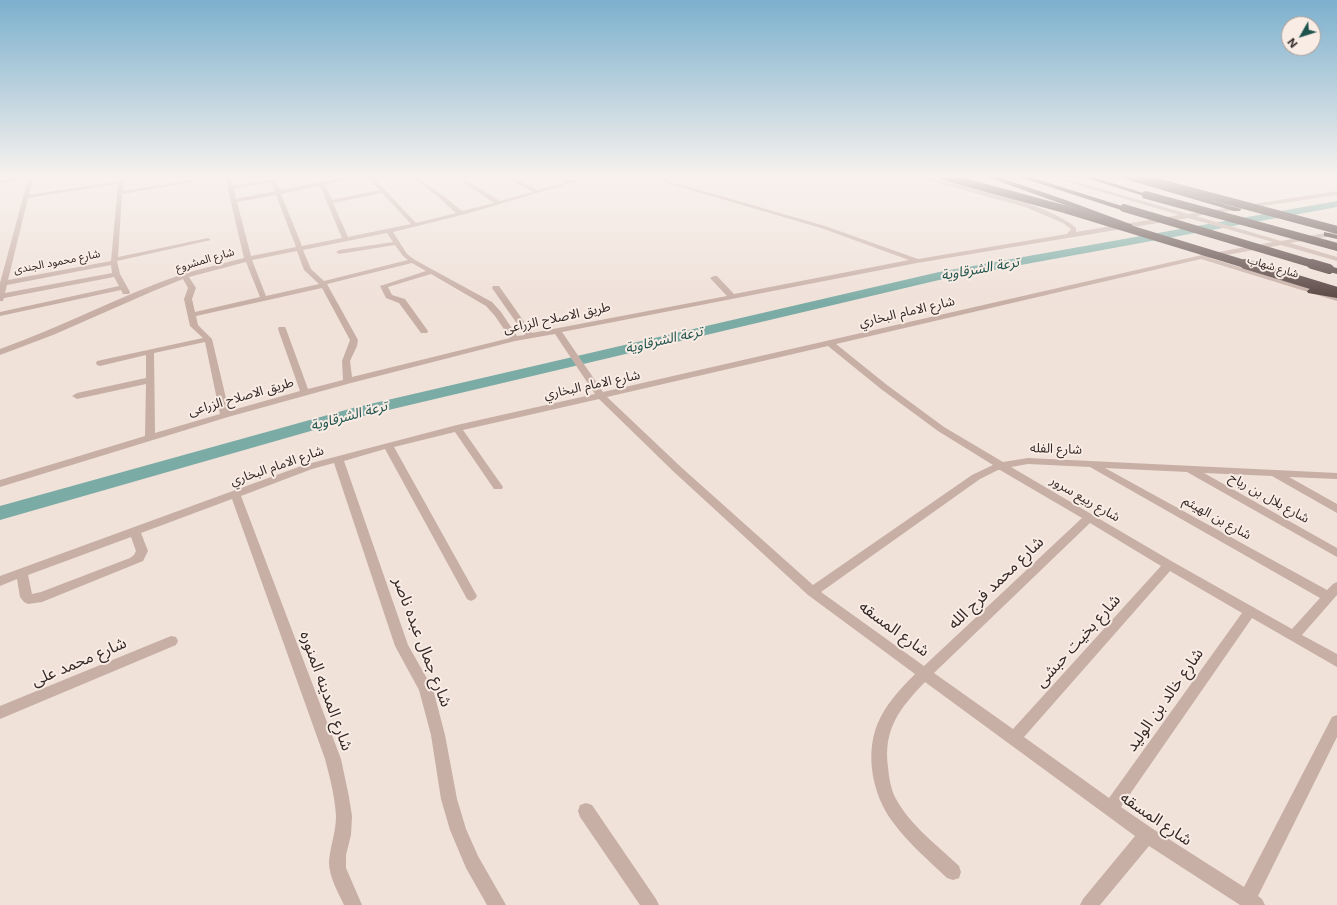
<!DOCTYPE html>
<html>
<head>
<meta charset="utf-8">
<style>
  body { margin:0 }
  #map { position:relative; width:1337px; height:905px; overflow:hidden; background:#f0e1d9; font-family:Inter,sans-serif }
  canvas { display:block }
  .north { position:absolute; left:1281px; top:16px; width:40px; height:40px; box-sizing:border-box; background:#f8ece5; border:1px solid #aa9e99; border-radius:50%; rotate:231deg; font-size:11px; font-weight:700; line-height:16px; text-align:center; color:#342827 }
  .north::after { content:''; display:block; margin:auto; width:14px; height:18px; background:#1e534c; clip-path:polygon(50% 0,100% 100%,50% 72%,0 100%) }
</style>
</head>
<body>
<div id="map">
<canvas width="1337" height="905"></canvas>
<div class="north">N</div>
</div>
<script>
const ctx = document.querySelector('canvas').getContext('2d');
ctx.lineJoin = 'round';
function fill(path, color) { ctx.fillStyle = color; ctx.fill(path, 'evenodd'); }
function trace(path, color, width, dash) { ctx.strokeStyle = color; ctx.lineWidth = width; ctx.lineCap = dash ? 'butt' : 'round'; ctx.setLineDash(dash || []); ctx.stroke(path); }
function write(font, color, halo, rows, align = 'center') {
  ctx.font = font + ' Inter,"Noto Sans Arabic",sans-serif'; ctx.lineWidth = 4; ctx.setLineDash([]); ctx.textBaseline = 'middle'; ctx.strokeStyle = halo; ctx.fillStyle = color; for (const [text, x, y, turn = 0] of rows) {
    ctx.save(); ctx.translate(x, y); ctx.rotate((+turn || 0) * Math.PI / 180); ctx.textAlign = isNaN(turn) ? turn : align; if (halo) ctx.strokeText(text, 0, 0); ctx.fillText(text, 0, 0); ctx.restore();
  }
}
fill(new Path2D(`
  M1337,201V207L939,280L363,416L0,520V506L353,408L939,272Z`), '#7aaba4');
fill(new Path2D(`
  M17,177H34L29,195L118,181V177H124L123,191L209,177H224L122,194L118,257L208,238L211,240L117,261L120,274L130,292L129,294H123L121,290L0,316V312L119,286L114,277L4,298L3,301H0V283L28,179L0,184V180ZM118,184L111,261L8,280L28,198ZM111,265L112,273L5,293L7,285Z
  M225,177H231L233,186L278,177H290L276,181L280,190L346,177H358L325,185L332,200L379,190L368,177H373L416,223L456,213L437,196L411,177H417L441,194L462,211L494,203L455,177H461L500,201L533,192L505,177H512L538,190L564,183L554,177H561L569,181L582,177H591L466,214L393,232L407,254L415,260L492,302L501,312L517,336L525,335L492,288L493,286H499L532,333L727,296L710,278L714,276H717L734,294L909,260L821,228L646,177H655L825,226L918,259L1067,234L1071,229L1063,223L1025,207L916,177H926C967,188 1045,201 1076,228V232L1179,215L1051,177H1060L1188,214L1337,191V195L1196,216L1281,241L1337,231V235L1290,243L1337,257V261L1281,245L1210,258L1337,297V301L1201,259L836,344L887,385L944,427L1003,462L1028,458L1337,473V479L1289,477L1337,504V513L1272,476L1204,473L1337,548V557L1187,472L1105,468L1327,590L1333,584L1337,582V595L1302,635L1337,654V667L1252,618L1121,807L1153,829L1244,887L1332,717L1337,715V737L1258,896L1262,899L1265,905H1240L1149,846L1100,905H1080L1083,899L1135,836L925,682C900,708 883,729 888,767C889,778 891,790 896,799C911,826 937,845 959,866L961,872L959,878L953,880L947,878C928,860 907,842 892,821C873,795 865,756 877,725C885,705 900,689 915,674L808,595L674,472L599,399L463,430L503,487L502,489H494L455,432L394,447L477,596L475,599L471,601L467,599L385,449L344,461L408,645L433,689L445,735L457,799L466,829L478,856L506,905H487L466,868L450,830L441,799L431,735L419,690L395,646L334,463L312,469L241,496L341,759L349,797L352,816L351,835L346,855V868L362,905H344C338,892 329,877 329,862C330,846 336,833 336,816C335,797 330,778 325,759L232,499L141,533L148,551L143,561L42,602L28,604L24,602L20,597L17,579L0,586V576L304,465L457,425L595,394L555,334L515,341L351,383L228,417L0,487V480L145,436L146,384L77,399L72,396L77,393L146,378V355L100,366L97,365L96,363L97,361L203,338L190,326L184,299L188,288L183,279L151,292L53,335L0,355V349C62,327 121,295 183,274C203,268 224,263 244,258ZM271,182L275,191L236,199L234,189ZM320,186L342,238L302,246L281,194ZM382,193L411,224L348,237L333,203ZM276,195L296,247L251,256L237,202ZM1188,218L1273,242L1202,255L603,392L562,332L917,263ZM387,233L393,242L339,250L336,252L339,254L395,245L403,256L408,260L324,281L311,269L303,250ZM297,251L304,270L319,284L266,296L252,260ZM246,262L260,297L195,312L192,299L196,288L189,277ZM412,263L426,271L380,286L386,298L399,303L421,333H427L428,331L405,299L392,295L388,287L431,274L486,306L495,316L510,338L352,377L350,361L357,346L358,340L327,284ZM322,288L350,340L342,361L343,380L308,389L286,329L285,327H279L278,329L300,391L229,411L212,339L198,325L196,316ZM205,342L220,414L155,433L154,353ZM828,346L881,389L938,431L993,465L972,475L813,585L682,468L607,397ZM1028,464L1090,467L1320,598L1292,629L1173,562L1011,467ZM998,470H1000L1082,518L924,666L821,592L980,479ZM1090,523L1161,566L1013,729L934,673ZM131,537L136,551L134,555L130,558L41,592L32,594L28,575ZM1170,571L1242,613L1109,798L1024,737Z
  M1162,177H1172L1160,180L1159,179Z
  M171,636L176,637L178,641L176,645L0,719V706Z
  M586,803L592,805L656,899L659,905H640L580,817L578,811L580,805Z`), '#c7afa6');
fill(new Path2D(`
  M987,177H998L1063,199L1133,225L1129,227H1126Z
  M1019,177H1030L1128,208L1124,210H1121Z
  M1083,177H1094L1149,195L1144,196Z
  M1118,177H1130L1241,209L1240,211H1234Z
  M1324,232L1337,235V239L1324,236Z
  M1329,266L1337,268V274L1326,271L1325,269L1326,267Z
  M1311,288L1337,292V298L1308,293L1307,291Z`), '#54413e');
trace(new Path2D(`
  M946,177L1064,209L1248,265
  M1138,177L1337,230
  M1146,195L1337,247
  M1124,208L1316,265`), '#54413e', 8);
trace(new Path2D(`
  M1245,264L1337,292
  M1312,264L1329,269`), '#54413e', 10);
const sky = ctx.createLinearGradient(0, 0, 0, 304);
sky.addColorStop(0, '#7cb0cd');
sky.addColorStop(0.58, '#f8f2ee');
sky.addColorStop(1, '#f8f2ee00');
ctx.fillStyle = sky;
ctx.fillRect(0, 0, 1337, 304);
write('11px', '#342827', '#f8ece5', [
  ["شارع المشروع",205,260,-16],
  ["شارع محمود الجندى",57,262,-11],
  ["شارع شهاب",1273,267,17]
]);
write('13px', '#342827', '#f8ece5', [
  ["شارع الامام البخاري",907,312,-13],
  ["طريق الاصلاح الزراعى",557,318,-12],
  ["شارع الامام البخاري",592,385,-12],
  ["طريق الاصلاح الزراعى",241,397,-16],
  ["شارع الفله",1056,449,2],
  ["شارع الامام البخاري",277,466,-19],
  ["شارع بلال بن رباح",1269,498,29],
  ["شارع ربيع سرور",1085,499,30],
  ["شارع بن الهيثم",1217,518,29]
]);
write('italic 14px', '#1e534c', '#f8ece5', [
  ["ترعة الشرقاوية",980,269,-10],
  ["ترعة الشرقاوية",664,340,-13],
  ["ترعة الشرقاوية",349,416,-15]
]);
write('16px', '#342827', '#f8ece5', [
  ["شارع محمد فرج الله",996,583,-44],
  ["شارع المسقه",894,629,36],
  ["شارع بخيت حبشى",1078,641,-48],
  ["شارع جمال عبده ناصر",422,642,69],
  ["شارع محمد على",79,662,-23],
  ["شارع المدينه المنوره",326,691,70],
  ["شارع خالد بن الوليد",1165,700,-55],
  ["شارع المسقه",1156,819,34]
]);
</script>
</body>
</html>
